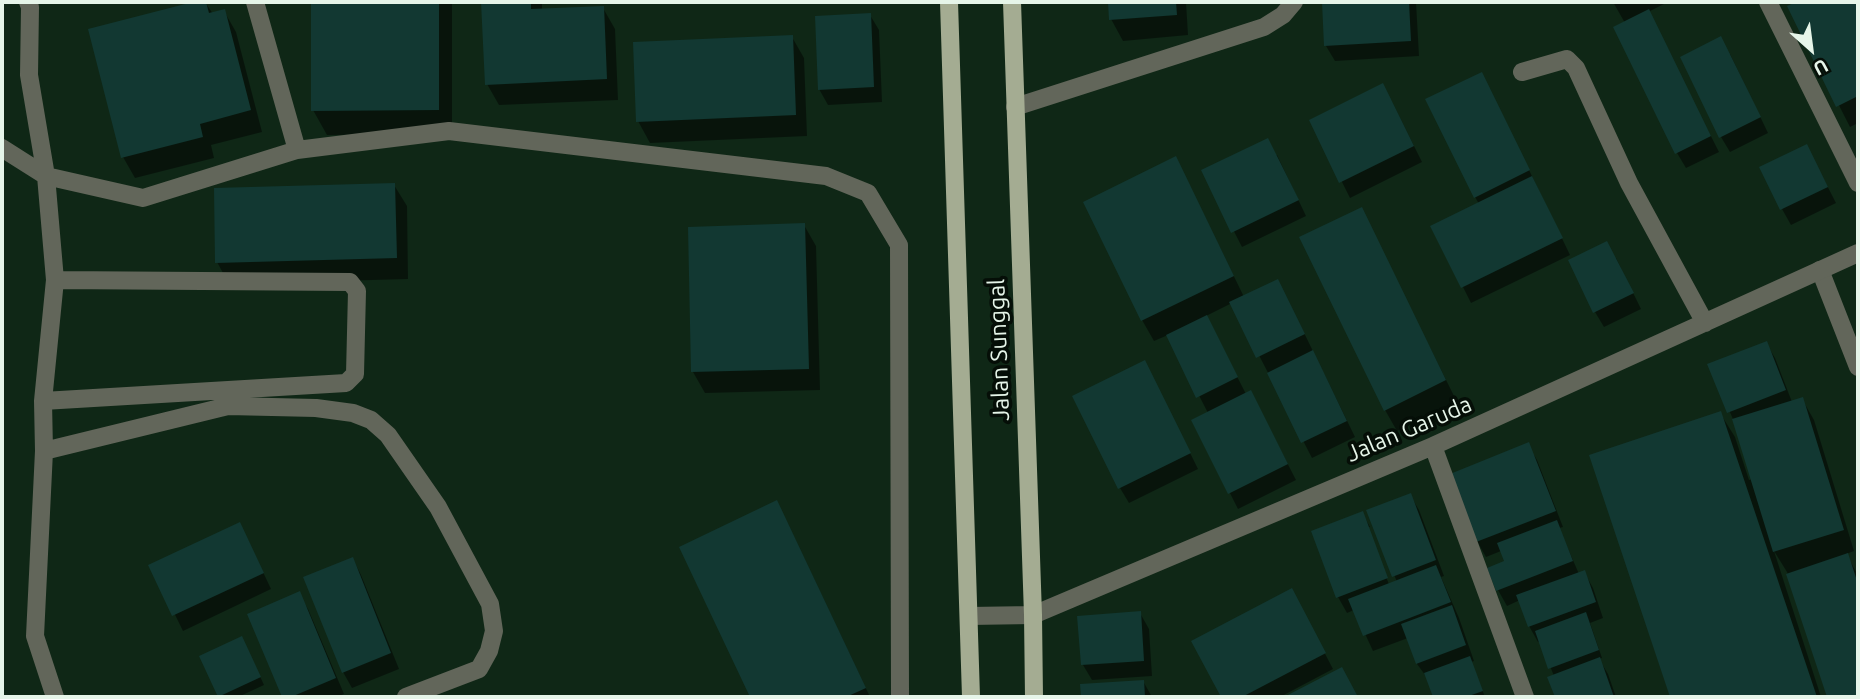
<!DOCTYPE html>
<html>
<head>
<meta charset="utf-8">
<style>
  body { margin:0 }
  #map { position:relative; width:1860px; height:699px; overflow:hidden; background:#0f2716; font-family:Ubuntu,sans-serif }
  canvas { display:block }
  .frame { position:absolute; inset:0; border:4px solid #e6f5e9; pointer-events:none }
  .north { position:absolute; left:1776px; top:14px; width:70px; height:70px; -webkit-text-stroke:5px #050e07; paint-order:stroke; rotate:152deg; font-size:19px; font-weight:700; line-height:28px; text-align:center; color:#e6f5e9 }
  .north::after { content:''; display:block; margin:auto; width:24px; height:32px; background:#e6f5e9; clip-path:polygon(50% 0,100% 100%,50% 72%,0 100%) }
</style>
</head>
<body>
<div id="map">
<canvas width="1860" height="699"></canvas>
<div class="frame"></div>
<div class="north">U</div>
</div>
<script>
const ctx = document.querySelector('canvas').getContext('2d');
ctx.lineJoin = 'round';
function fill(path, color) { ctx.fillStyle = color; ctx.fill(path, 'evenodd'); }
function trace(path, color, width, dash) { ctx.strokeStyle = color; ctx.lineWidth = width; ctx.lineCap = dash ? 'butt' : 'round'; ctx.setLineDash(dash || []); ctx.stroke(path); }
function write(font, color, halo, rows, align = 'center') {
  ctx.font = font + ' Ubuntu,sans-serif'; ctx.lineWidth = 7; ctx.setLineDash([]); ctx.textBaseline = 'middle'; ctx.strokeStyle = halo; ctx.fillStyle = color; for (const [text, x, y, turn = 0] of rows) {
    ctx.save(); ctx.translate(x, y); ctx.rotate((+turn || 0) * Math.PI / 180); ctx.textAlign = isNaN(turn) ? turn : align; if (halo) ctx.strokeText(text, 0, 0); ctx.fillText(text, 0, 0); ctx.restore();
  }
}
fill(new Path2D(`
  M200,2H205L213,14L224,11L236,32L262,132L211,145L214,158L135,178L123,157L91,30Z
  M312,2H452V134L327,135L313,110Z
  M483,2H542V11L603,8L615,29L618,100L499,105L487,84Z
  M1109,2H1186L1188,35L1123,41L1111,19Z
  M1323,2H1416L1419,56L1335,61L1326,46Z
  M1613,2H1668L1648,12L1719,152L1686,168L1677,153L1625,23Z
  M1800,2H1858V123L1850,127L1789,7Z
  M870,15L879,30L882,102L828,105L819,89Z
  M792,37L804,58L807,136L650,143L638,121Z
  M1730,54L1768,133L1730,152L1721,137Z
  M1490,89L1570,255L1471,303L1433,227L1479,204L1475,197Z
  M1391,100L1422,162L1350,198L1311,120Z
  M1277,155L1306,216L1242,247L1203,171Z
  M1815,162L1836,203L1791,225L1782,209Z
  M1187,180L1244,297L1286,296L1355,437L1312,458L1232,303L1206,316L1246,394L1259,408L1296,480L1238,509L1193,420L1208,413L1168,335L1154,341L1142,320Z
  M394,185L407,206L408,279L229,284L217,262Z
  M1361,209L1457,402L1397,431L1385,410Z
  M804,225L816,246L820,390L705,393L693,372L690,228Z
  M1616,258L1641,309L1604,327L1595,312Z
  M1766,343L1775,358L1792,402L1802,399L1814,420L1854,551L1846,554L1858,575V697H1829L1787,572L1774,551L1821,697H1672L1591,456L1720,413L1735,437L1749,480L1752,479L1735,424L1710,365Z
  M1153,378L1198,469L1129,503L1120,488Z
  M1528,445L1537,460L1563,527L1559,528L1579,574L1584,572L1593,588L1603,618L1590,623L1602,658L1599,659L1608,674L1616,697H1557L1550,678L1554,676L1540,641L1538,642L1529,626L1520,600L1507,606L1498,590L1506,562L1501,551L1486,557L1477,541Z
  M1410,495L1419,510L1444,576L1441,577L1459,618L1474,661L1471,662L1485,697H1434L1428,679L1417,664L1408,638L1373,651L1354,610L1347,613L1338,597L1362,513L1370,527H1367L1390,587L1397,582L1368,511Z
  M788,524L870,697H752L681,548Z
  M248,540L271,589L183,631L151,566Z
  M353,559L361,575L399,669L352,688L343,672Z
  M299,594L308,609L344,694L336,697H283L249,615Z
  M1300,606L1333,669L1280,697H1223L1193,642Z
  M1140,613L1149,629L1152,676L1092,680L1083,665L1079,618Z
  M246,646L264,685L238,697H221L201,657Z
  M1143,681L1152,697H1083L1082,686Z`), '#0007');
fill(new Path2D(`
  M193,2H206L209,13L225,9L251,110L200,124L203,137L121,158L88,29Z
  M311,2H439V110L311,111Z
  M481,2H531V9L604,6L607,79L485,85Z
  M1108,2H1176L1177,15L1109,20Z
  M1322,2H1409L1411,41L1324,46Z
  M1796,2H1858V96L1836,107L1787,6Z
  M1649,9L1711,136L1675,154L1613,27Z
  M871,13L874,87L818,90L815,16Z
  M793,35L796,115L636,122L633,42Z
  M1721,36L1761,117L1719,138L1680,57Z
  M1482,72L1530,170L1474,198L1425,99Z
  M1383,83L1414,146L1339,183L1309,120Z
  M1268,138L1299,200L1231,233L1201,170Z
  M1807,144L1828,187L1780,210L1759,167Z
  M1176,156L1234,276L1141,321L1083,202Z
  M1532,176L1563,238L1461,288L1430,226Z
  M395,183L397,258L215,263L214,188Z
  M1362,207L1446,380L1384,411L1299,237Z
  M805,223L809,369L691,372L688,227Z
  M1607,241L1634,293L1593,313L1568,260Z
  M1278,279L1305,334L1256,358L1229,302Z
  M1207,315L1238,377L1196,398L1166,335Z
  M1767,341L1786,390L1727,413L1707,364Z
  M1313,350L1347,421L1301,443L1267,373Z
  M1145,360L1191,453L1118,489L1072,396Z
  M1251,390L1288,464L1228,494L1191,420Z
  M1803,397L1844,530L1773,552L1732,419Z
  M1721,411L1817,697H1670L1589,455Z
  M1529,442L1556,511L1476,542L1450,474Z
  M1411,493L1436,560L1392,577L1366,510Z
  M777,500L866,688L846,697H750L679,547Z
  M1363,511L1388,578L1336,598L1311,531Z
  M1557,520L1573,561L1496,591L1487,568L1504,561L1497,543Z
  M240,522L264,573L172,616L148,565Z
  M1848,553L1858,584V697H1827L1786,574Z
  M353,557L391,653L342,673L303,577Z
  M1436,565L1451,602L1363,636L1348,599Z
  M1585,570L1596,602L1528,627L1516,595Z
  M1292,588L1326,653L1242,697H1221L1191,641Z
  M300,591L336,678L291,697H282L247,614Z
  M1452,605L1466,645L1416,664L1401,624Z
  M1141,611L1144,661L1081,665L1077,616Z
  M1586,612L1599,650L1548,669L1535,631Z
  M242,636L261,677L218,697L199,656Z
  M1470,656L1483,691L1466,697H1433L1424,673Z
  M1600,657L1614,697H1555L1547,677Z
  M1342,667L1358,697H1284Z
  M1144,680L1145,697H1081L1080,684Z`), '#123832');
trace(new Path2D(`
  M28,2L30,7L29,75L46,176L55,280L43,401L44,451L35,636L55,697
  M255,2L297,150
  M2,148L46,176L143,198L297,150L449,131L826,176L868,193L899,245L900,697
  M1820,270L1858,367
  M43,401L346,383L355,374L357,291L350,282L55,280
  M44,451L228,406L316,408L353,413L371,420L388,435L438,507L490,604L494,631L489,651L479,669L406,697`), '#62665a', 18);
trace(new Path2D(`
  M1768,2L1858,183
  M1522,72L1567,59L1576,68L1629,183L1705,323
  M1015,107L1264,27L1283,15L1294,2
  M1433,446L1525,697
  M969,616L1033,615L1433,446L1858,253`), '#62665a', 18);
trace(new Path2D(`
  M949,2L971,697
  M1012,2L1033,615L1034,697`), '#a4ac92', 18);
write('23px', '#e6f5e9', '#050e07', [
  ["Jalan Sunggal",999,350,-92],
  ["Jalan Garuda",1409,429,-23]
]);
</script>
</body>
</html>
